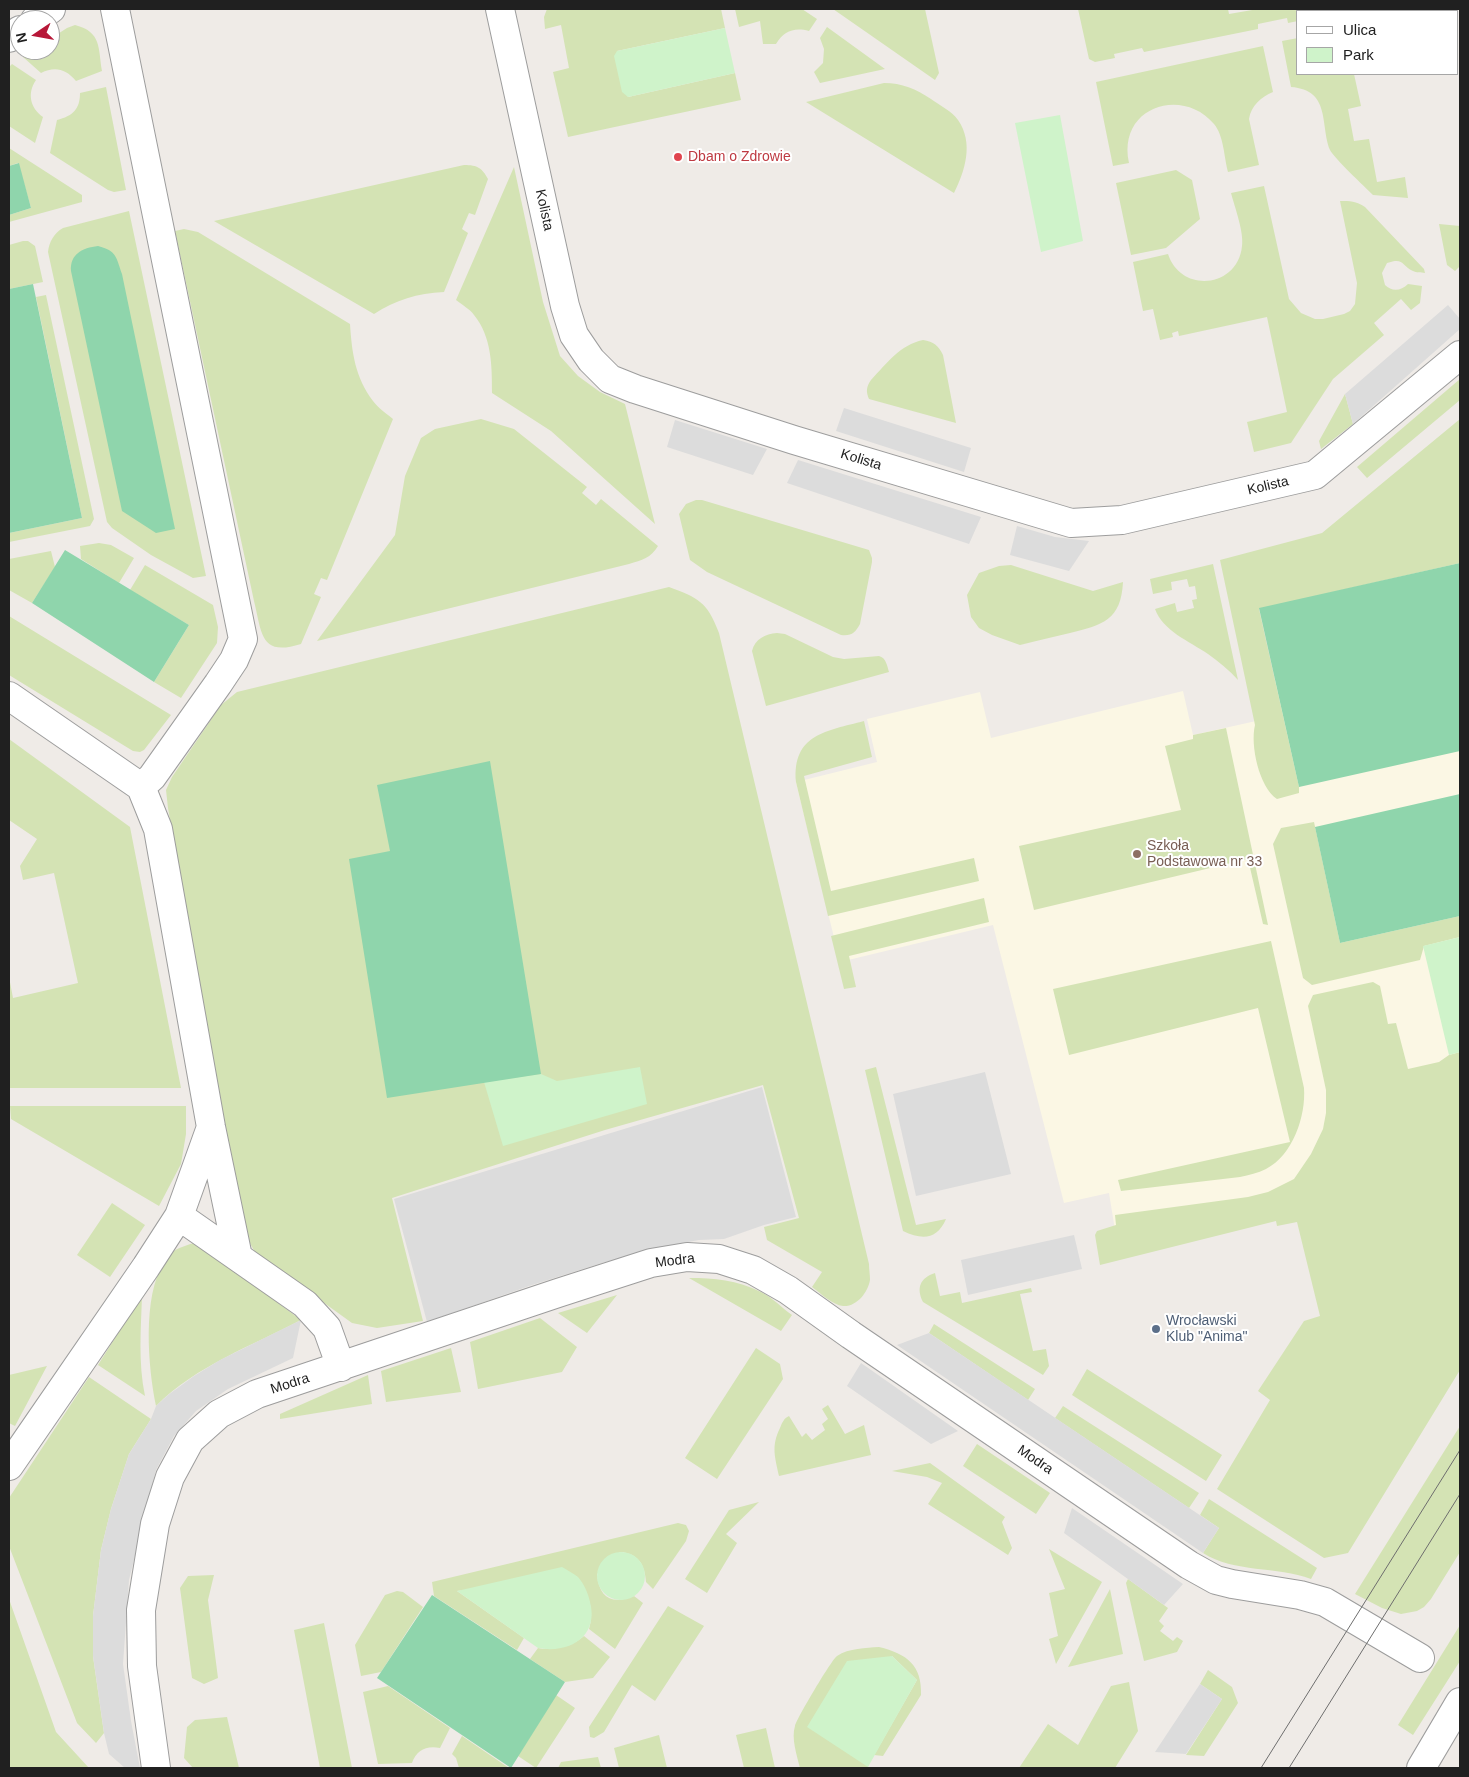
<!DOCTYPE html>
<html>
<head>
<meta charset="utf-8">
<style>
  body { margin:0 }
  #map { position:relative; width:1469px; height:1777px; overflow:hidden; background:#efebe7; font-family:Arial,sans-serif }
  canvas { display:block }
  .frame { position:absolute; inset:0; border:10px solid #202020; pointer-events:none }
  .legend { position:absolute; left:1296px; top:10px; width:162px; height:65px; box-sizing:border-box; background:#fff; border:1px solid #a6a6a6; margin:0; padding:6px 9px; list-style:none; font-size:15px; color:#202020 }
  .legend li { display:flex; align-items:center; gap:10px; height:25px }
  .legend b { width:25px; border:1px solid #a6a6a6 }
  .north { position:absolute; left:10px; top:10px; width:50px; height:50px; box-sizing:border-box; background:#fff; border:1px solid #a6a6a6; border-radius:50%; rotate:258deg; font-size:14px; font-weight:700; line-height:20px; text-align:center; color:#202020 }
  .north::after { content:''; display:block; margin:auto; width:18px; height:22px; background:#b71838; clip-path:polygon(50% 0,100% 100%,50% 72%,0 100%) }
</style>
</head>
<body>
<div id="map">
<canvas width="1469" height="1777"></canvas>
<div class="frame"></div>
<ul class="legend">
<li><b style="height:6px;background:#fff"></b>Ulica</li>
<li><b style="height:14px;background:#cff3ca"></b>Park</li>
</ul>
<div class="north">N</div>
</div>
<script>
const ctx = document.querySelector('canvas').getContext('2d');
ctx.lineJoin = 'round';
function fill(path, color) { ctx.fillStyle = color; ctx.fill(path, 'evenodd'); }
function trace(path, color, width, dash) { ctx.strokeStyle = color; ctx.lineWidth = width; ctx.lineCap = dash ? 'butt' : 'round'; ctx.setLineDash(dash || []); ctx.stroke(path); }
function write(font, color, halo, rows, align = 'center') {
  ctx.font = font + ' Arial,sans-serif'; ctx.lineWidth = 4; ctx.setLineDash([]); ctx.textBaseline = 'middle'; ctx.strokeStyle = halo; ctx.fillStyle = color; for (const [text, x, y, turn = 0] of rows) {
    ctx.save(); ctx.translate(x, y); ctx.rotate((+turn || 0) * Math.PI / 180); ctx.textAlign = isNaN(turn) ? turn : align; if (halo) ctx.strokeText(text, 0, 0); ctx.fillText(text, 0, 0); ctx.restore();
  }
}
fill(new Path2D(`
  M1460,430V1240L1319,1202L1115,1230L1109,1193L1064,1203L993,925L840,962L796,782L877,762L867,719L980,692L991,738L1183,691L1193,735L1256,721L1337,537Z`), '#fbf7e4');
fill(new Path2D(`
  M547,9H721L725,28L617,51L628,97L735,73L741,100L568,137L553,72L569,68L561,25L545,29L544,17Z
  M735,9H802L817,19L809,31C794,27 784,31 776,44H763L760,21L739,27Z
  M833,9H925L939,73L935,80Z
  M1078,9H1228L1229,14L1258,9H1324V11H1298V21L1288,23L1287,18L1258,24V29L1144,52L1142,48L1114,54L1115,58L1095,62L1089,59Z
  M75,25C102,32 98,48 102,71L76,81C66,69 55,66 41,73L23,57L33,50H50V39L67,28Z
  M827,27L885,69L820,83L814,72L823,63L824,49L820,38Z
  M1298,38V74H1354L1361,106L1348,109L1354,141L1369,139L1377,182L1405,177L1408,198L1373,195C1365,187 1333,157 1330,150C1320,124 1331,90 1291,87L1282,41Z
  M1263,46L1273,92C1261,97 1251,106 1249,119L1259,165L1228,172C1224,157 1224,136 1214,124C1182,86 1117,107 1129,163L1113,166L1096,82Z
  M12,64L36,80C27,93 30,108 43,117L35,143L9,126V67Z
  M884,83C902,83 916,89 931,99C939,105 952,111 958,120C974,143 965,171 954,193L806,102Z
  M106,87L126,190L114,192L108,190L50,153L57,120C73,116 80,109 80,93Z
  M9,148L82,195V202L9,222V215L31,208L18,163L9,166Z
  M464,165C478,165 482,168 488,179L475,215L469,213L462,229L468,233L444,292C417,293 396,300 374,314L214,221Z
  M514,167L543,302L560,356L578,376L600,392L625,404L655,524L551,431L492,393C492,366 492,337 474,315C470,309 462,305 456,300Z
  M1176,170L1192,180L1200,219L1166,248L1131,255L1116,183Z
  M1264,186L1289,299L1301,313L1315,319H1323L1344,314L1350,311L1355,304L1357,283L1340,201C1350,201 1356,201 1365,207L1424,269L1425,273C1421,272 1416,273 1413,271C1401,265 1404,257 1387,263L1382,273L1385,285C1392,292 1401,291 1408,284L1422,286L1420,303L1411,310L1401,299L1374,323L1384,335L1333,379L1291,443L1254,452L1247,422L1287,412L1267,317L1179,336L1178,331L1172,333L1173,337L1160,340L1153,309L1143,311L1133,262L1168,254C1181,294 1238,288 1242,246C1244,232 1235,208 1231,193Z
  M129,211L206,576L193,578L151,555L112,528L107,522L48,252C49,242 54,233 63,228Z
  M1439,224L1460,226V266L1455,271L1447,265Z
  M184,229L198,232L350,324C352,353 355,377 373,401C378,408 387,414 393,419L327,580L321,578L314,594L321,597L301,644C260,657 262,633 254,601L175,231Z
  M23,241H28L35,246L43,282L9,289V245Z
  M46,295L94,519L90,526L9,542V533L82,518L36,297Z
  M923,340C934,342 938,345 943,355L956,423L869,399C866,392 866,387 871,380C887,363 900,345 923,340Z
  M1460,379V400L1367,478L1357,467Z
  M1345,394L1353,424L1321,449L1319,441Z
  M481,419L514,429L587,487L582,493L596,505L601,499L658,546C651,558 642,560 629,564L317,641L395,535L405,476L421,438L435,429Z
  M1460,419V563L1259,609L1299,787V793L1277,799C1259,787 1250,745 1255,725L1220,560L1322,533Z
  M696,500H702L869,550L872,558V562L860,624C855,633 852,636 841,635L707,572L690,560L679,514L686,504Z
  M99,543L111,545L134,558L119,583L81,559L80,546Z
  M51,551L55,567L32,603L9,590V559Z
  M1213,564L1238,680C1229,670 1219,662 1208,654C1189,641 1163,631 1155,609L1175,603L1177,612L1194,608L1192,600L1197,599L1195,586L1189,587L1187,579L1171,582L1172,590L1153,594L1150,579Z
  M145,565L213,605L218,627L217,643L181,698L154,682L189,625L130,590Z
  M1011,565L1093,591L1123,582C1121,620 1103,625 1070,633C1053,637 1036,641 1020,645L992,635L979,628L971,617L967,595L979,573L999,566Z
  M669,587C698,598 707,601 719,633L869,1264C869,1269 870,1275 870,1280C868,1292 857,1307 843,1306C833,1305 820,1293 812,1287L822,1272L767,1240L764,1227L799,1218L763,1085L605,1130L392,1198L423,1321L377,1328L352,1323L256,1254L243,1231L237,1208L168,808L166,790L172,777L221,705L237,692Z
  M9,616L171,715L144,750L140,752L133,751L9,675Z
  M777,633L785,634L833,657L844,659L879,656C886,658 887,665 889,672L766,706L752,651C755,639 765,634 777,633Z
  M864,721L872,757L804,776L831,891L974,858L979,881L828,916L796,782C792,734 827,731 864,721Z
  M1226,728L1268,925L1263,924L1248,859L1034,910L1019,846L1181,810L1165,746L1193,739V735Z
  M9,739L130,827L181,1088H9V977L13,998L78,983L54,873L23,880L20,866L37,839L9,820Z
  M1314,822L1340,943L1460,916V937L1424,946L1420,960L1312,985L1303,978L1273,844L1281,828Z
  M984,898L989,922L849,956L856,987L844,989L831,936Z
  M1271,941L1304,1088C1306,1116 1293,1155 1266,1169C1258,1173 1249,1175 1240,1177L1121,1191L1118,1180L1290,1142L1258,1008L1069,1055L1053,989Z
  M1373,982L1380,986L1388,1024L1396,1023L1408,1069L1439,1062L1449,1055L1460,1052V1370L1348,1553L1324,1558L1217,1489L1270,1400L1258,1391L1304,1321L1320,1316L1297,1222L1277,1226L1276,1221L1100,1265L1095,1235L1097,1231L1116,1225L1115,1215L1248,1197L1268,1192L1294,1179L1311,1154L1323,1129L1326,1113V1090L1308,1006L1313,995Z
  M876,1067L916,1225L946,1219C937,1240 922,1240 903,1231L865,1070Z
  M10,1106H186V1134L181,1164L159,1206L11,1119Z
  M112,1203L145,1225L110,1277L77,1255Z
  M196,1242L301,1320C252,1346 197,1365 156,1406C148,1367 142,1297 164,1262C166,1259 168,1255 171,1253C177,1248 188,1245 196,1242Z
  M935,1273L940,1296L960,1292L962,1303L1031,1288L1032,1292L1020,1294L1033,1351L1046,1349L1049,1366L1043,1375L923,1302C916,1288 920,1278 935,1273Z
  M689,1278C714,1278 737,1280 761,1292C772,1297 782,1308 792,1315L781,1331Z
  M142,1295C141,1329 138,1362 145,1396L98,1365Z
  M617,1295L587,1333L558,1313Z
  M540,1318L577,1347L562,1372L478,1389L470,1342Z
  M934,1324L1035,1389L1028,1400L929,1333Z
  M451,1348L461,1392L386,1402L381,1371Z
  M756,1348L780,1364L783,1379L717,1479L685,1458Z
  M47,1366L15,1426L9,1423V1375Z
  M1087,1369L1222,1455L1206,1481L1072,1395Z
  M368,1375L372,1404L280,1419V1414Z
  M89,1377L151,1419L129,1454L111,1509L101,1550L93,1616V1656L104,1733L96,1743L77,1723L9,1546V1498Z
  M828,1405L845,1434L864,1425L871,1455L779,1476C775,1457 771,1446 780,1428C782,1423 784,1418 789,1416L802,1437L806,1433L812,1440L825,1430L822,1424L828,1419L822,1409Z
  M1063,1406L1199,1493L1189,1508L1055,1418Z
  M1460,1426V1552L1431,1599L1424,1607L1417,1611L1401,1614L1382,1608L1355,1594Z
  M977,1444L1050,1493L1036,1514L963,1466Z
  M930,1463L1005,1517L1002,1522L1012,1548L1008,1555L928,1504L942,1483L927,1477L892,1471Z
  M1209,1499L1317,1568L1311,1579C1277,1566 1234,1573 1203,1553L1219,1528L1200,1515Z
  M759,1502L726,1534L737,1543L707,1593L685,1579L729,1510Z
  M678,1523L686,1525L689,1531L686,1541L653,1589L646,1582C645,1565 638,1553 620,1552L597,1574C599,1598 612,1605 634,1596L643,1603L615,1649L589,1629C595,1610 588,1591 576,1576L457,1591L524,1638L517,1650L434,1596L432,1582Z
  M1049,1549L1102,1582L1056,1664L1049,1639L1058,1636L1049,1593L1065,1589Z
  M214,1575L208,1600L218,1678L204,1684L192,1678L180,1588L188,1576Z
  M1128,1579L1168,1608L1159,1621L1164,1626L1160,1631L1173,1641L1177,1637L1183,1641L1177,1652L1144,1661L1126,1583Z
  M1110,1589L1123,1654L1068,1667Z
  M397,1591L403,1592L423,1607L381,1672L361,1676L355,1645L385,1595Z
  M9,1599L56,1732L89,1768H9Z
  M668,1606L704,1626L655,1701L632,1685L604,1732L594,1738L590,1737L589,1727Z
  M324,1623L352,1768H320L294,1630Z
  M1460,1625V1661L1413,1735L1398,1725Z
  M584,1636L610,1657L593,1678L565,1682L530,1659L538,1648C552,1651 573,1646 584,1636Z
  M879,1647C907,1654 922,1665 921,1695L883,1756L874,1755L917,1680L892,1656L868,1767L869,1768H800C797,1756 791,1738 795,1726C797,1718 832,1659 837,1656C849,1648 866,1648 879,1647Z
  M1208,1670L1232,1687L1238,1703L1204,1756L1186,1755L1222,1699L1200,1684Z
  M1129,1682L1138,1731L1115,1768H1019L1048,1724L1078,1745L1111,1686Z
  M388,1686L450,1728L440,1748C427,1745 416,1750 412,1763L378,1764L363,1692Z
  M556,1695L575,1708L536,1768L518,1756Z
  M227,1717L239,1768H193L184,1758L187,1727L195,1720Z
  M766,1728L775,1768H744L736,1735Z
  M659,1735L667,1768H619L614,1748Z
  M462,1736L509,1768H459L456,1758L452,1754Z
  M598,1757L601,1768H558L561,1762Z`), '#d4e3b4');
fill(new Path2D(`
  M725,28L735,73L628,97L622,92L614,56L617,51Z
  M1060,115L1083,241L1041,252L1015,123Z
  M1460,937V1052L1449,1055L1423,946Z
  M640,1067L647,1104L503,1146L484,1082L541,1074L557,1081Z
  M597 1576a24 24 0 1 1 48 0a24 24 0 1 1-48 0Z
  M562,1567C567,1570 573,1573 578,1577C584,1584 588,1593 590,1602C599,1636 570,1654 538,1648L457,1591Z
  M892,1656L917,1680L868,1767L807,1727L847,1661Z`), '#cff3ca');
fill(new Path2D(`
  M19,163L31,208L9,215V166Z
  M98,246C117,251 116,257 122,274L175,529L156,533L122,511L71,271C70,254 82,248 98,246Z
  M33,284L82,518L9,533V289Z
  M65,550L189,625L154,682L32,603Z
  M1460,563V751L1299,787L1259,608Z
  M490,761L541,1074L387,1098L349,859L390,851L377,785Z
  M1460,794V916L1340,943L1315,827Z
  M432,1595L565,1682L511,1768L377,1678Z`), '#8fd5ac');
fill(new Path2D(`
  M1448,305L1460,319V329L1353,424L1345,394Z
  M844,408L971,448L964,472L836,431Z
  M675,420L767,449L753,475L667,447Z
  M798,460L981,517L969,544L787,483Z
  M1017,526L1055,537L1089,541L1069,571L1010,555Z
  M985,1072L1011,1174L916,1196L893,1094Z
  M762,1087L796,1217L764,1225L724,1239L699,1240L661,1247L602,1263L532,1285L427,1322L394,1199Z
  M1074,1235L1082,1269L968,1295L961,1260Z
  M301,1320L293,1358L228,1389L196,1411L174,1436L156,1470L129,1580L123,1664L131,1721L140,1768H125L109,1754L104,1733L93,1656V1616L101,1550L111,1509L129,1454L151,1419L156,1406L168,1395L194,1376L220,1360Z
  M929,1333L1219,1528L1203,1553L897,1345Z
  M861,1363L958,1431L931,1444L847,1386Z
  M1072,1508L1183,1584L1164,1605L1064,1533Z
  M1200,1684L1222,1699L1186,1754L1155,1752Z`), '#dcdcdc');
const minor = new Path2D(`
  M115,9L243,639L234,660L218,684L152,777L141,787
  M500,9L565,306L574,335L591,360L610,379L635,389L794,440L1071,523L1122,520L1315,475L1460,355
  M35,20L51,9
  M9,38L20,30
  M9,696L141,787L158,829L211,1127L238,1257
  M179,1216L305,1304L327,1328L341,1367
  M9,1466L146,1267L179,1216L211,1127
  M156,1768L142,1666L141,1610L155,1524L170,1477L190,1440L219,1414L257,1394L558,1293L651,1263L687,1257L719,1259L753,1270L788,1290L851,1335L1189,1565L1216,1580L1232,1584L1300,1595L1325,1602L1420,1658`);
const tertiary = new Path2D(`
  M1421,1768L1460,1702`);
trace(minor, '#9d9d9d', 30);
trace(tertiary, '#9d9d9d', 30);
trace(minor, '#fff', 28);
trace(tertiary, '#fff', 28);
trace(new Path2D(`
  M1261,1768L1460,1450
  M1289,1768L1460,1494`), '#6e6e6e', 1);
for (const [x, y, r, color] of [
  [678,157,5,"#e0444e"],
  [1137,854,5,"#8d6e63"],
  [1156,1329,5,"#5c6f8a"]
]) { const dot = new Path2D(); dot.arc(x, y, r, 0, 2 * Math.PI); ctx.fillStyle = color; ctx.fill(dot); trace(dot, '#fff', 2); }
write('14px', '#be3a42', '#fff', [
  ["Dbam o Zdrowie",688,157]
], 'left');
write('14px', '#202020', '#fff', [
  ["Kolista",544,210,78],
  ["Kolista",861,460,17],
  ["Kolista",1268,486,-13],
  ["Modra",675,1261,-7],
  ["Modra",290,1384,-18],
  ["Modra",1035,1460,34]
]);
write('14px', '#785e54', '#fff', [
  ["Szkoła",1147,846],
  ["Podstawowa nr 33",1147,862]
], 'left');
write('14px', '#4e5e75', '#fff', [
  ["Wrocławski",1166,1321],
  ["Klub \"Anima\"",1166,1337]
], 'left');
</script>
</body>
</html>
